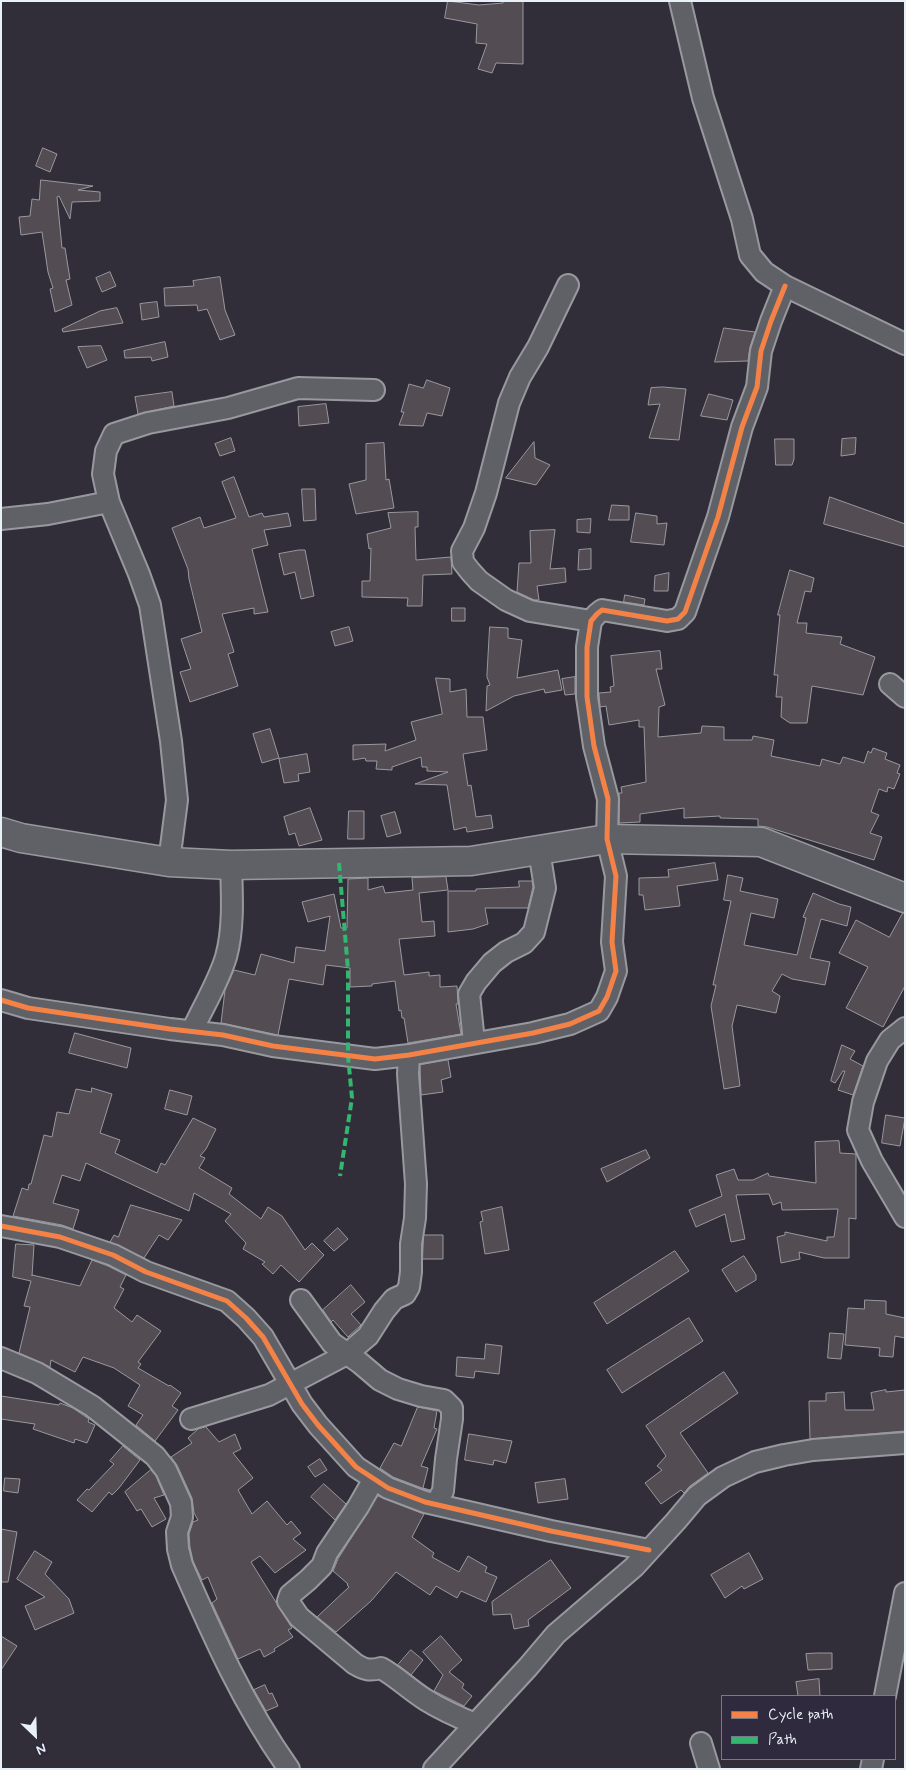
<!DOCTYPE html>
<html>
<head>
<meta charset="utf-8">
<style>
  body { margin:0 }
  #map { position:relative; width:906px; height:1770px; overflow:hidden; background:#312e39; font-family:Mynerve,sans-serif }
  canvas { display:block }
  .frame { position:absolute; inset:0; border:2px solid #e8f1f8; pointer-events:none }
  .legend { position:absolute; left:721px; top:1695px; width:175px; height:65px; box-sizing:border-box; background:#2f2a3d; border:1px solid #797a88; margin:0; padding:6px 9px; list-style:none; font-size:15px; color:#e8f1f8 }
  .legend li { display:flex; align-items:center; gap:10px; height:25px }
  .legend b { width:25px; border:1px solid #797a88 }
  .north { position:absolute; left:10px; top:1710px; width:50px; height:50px; -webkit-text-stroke:4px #2f2a3d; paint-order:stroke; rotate:156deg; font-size:14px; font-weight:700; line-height:20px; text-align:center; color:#e8f1f8 }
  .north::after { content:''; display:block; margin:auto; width:18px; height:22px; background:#e8f1f8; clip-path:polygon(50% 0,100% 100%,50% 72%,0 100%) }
</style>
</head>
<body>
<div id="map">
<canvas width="906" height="1770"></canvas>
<div class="frame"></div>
<ul class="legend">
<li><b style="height:6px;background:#f48246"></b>Cycle path</li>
<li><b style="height:6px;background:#33b770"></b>Path</li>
</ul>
<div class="north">N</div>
</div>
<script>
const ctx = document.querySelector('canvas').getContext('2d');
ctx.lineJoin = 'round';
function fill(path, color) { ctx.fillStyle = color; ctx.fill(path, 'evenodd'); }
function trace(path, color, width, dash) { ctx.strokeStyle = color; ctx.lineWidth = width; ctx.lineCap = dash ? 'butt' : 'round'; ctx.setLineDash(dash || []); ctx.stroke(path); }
const building = new Path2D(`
  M448,1L479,5L503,3V1H523V64L496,63L492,73L478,69L487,44L476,43L477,24L445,18Z
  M43,148L57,154L50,172L36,166Z
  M41,180L93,186L78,190L100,192V201L72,202L70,219L59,196L57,197L62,248H65L70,279L66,280L72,305L55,312L50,289L53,288L48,272L42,232L21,235L19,217L30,216L32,199L39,200Z
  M110,272L116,286L102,292L96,278Z
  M220,277L225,310L235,335L220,340L207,309L198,311L197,305L165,306L164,288L194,286L193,281Z
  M157,302L159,317L142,320L140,304Z
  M117,308L123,323L63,332L62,329L100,311Z
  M724,328L755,332L750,347L748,361L715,362Z
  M165,342L168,357L152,361L151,357L125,358L124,351Z
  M101,346L107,360L87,368L78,347Z
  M427,380L450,388L442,416L427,413L423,426L399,425L404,412H401L409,384L423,388Z
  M663,387L686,389L679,440L649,438L660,404L648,405L651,388Z
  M172,392L174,406L138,414L135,397Z
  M709,394L733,400L727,420L701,416Z
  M326,404L329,423L299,426L298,407Z
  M231,438L235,451L220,456L215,444Z
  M856,438L855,454L841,456L842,439Z
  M775,439H794V459L792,465H776Z
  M534,442L535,458L550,465L536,485L506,478Z
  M384,443L386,480L389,479L394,508L356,514L349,484L366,480V444Z
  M234,477L249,517L262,513L264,517L288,513L291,526L264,530L268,545L252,549L268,612L254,614V608L222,614L234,652L228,654L238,686L190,702L180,672L191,669L181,639L202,632L189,579L188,569L172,528L200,517L204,528L236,518L222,482Z
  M302,489H315L316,520L304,521Z
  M830,497L905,524V547L824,524Z
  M612,505L629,506V520H609Z
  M418,512V527H415L416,560L451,557L452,574L423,575L422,606H407L408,598L362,597V581H370L371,548L369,549L367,534L391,528L388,513Z
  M636,513L657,516V524L667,523L664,545L631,542Z
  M591,519L590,533L577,532V520Z
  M555,530L550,569L565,568L566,582L537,586L539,600H534L517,592L519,563H531L530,531Z
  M591,549V569L578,570L579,550Z
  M299,550H305L314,596L301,599L295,572L284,575L279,554Z
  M790,570L814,578L811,592L805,591L797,623H807L806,633L842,637L840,644L875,657L863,695L812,686L807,723H790L781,717L782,697H776L778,675H774L780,615H778Z
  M669,573L668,591H654L655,576Z
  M625,595L645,599L644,605L624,602Z
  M452,608H465V621H452Z
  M349,627L353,641L335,646L331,632Z
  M490,627L508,628V638L522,640L517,678L558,670L562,690L545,693L544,689L514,696L486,711L487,686L490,685L487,677Z
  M660,651L662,669H656L665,705L659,707L658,737L701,733L702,726L724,727V740H752L753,736L774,740L771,756L820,766L822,759L840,764L843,757L864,763L868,751L871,753L873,748L887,753L885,759L900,765L897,773L900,774L894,789L888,787L887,792L879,789L871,812L879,815L870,833L882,837L874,860L767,827L758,826V819L720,818V816L684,818V808L640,814V822L619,823V793H622L621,787L646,782L644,727H639V720L609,725L606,706L600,707L599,693L611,692L610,687L614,686L611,656Z
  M575,677V694L565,695L562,679Z
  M436,678L450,679V692L466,689L467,717H483L487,750L463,754L468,786L471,785L476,817L491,815L493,828L467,832L466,827L454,830L447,785L415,784L448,772L427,771V767H422L421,757L392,767V770L376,769L377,761H366L365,758L353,760V745L386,744L385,751L416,740L411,722L442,714Z
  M270,729L279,758L262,763L253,734Z
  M307,754L310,772L298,774L299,781L284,783L279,759Z
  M310,808L322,840L299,846L295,833L289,835L284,817Z
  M349,811H364V839H348Z
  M395,812L401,833L387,837L381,816Z
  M715,863L718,880L677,886L680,906L645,910L643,895H639V878L669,877L668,870Z
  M728,875L743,878L740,891L778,899L774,918L751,913L744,945L797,955L806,918L803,917L813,893L839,904L851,907L847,926L821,919L810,958L830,962L825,985L792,979L782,974L772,991L780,996L776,1013L737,1005L732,1026L740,1086L724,1089L711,1006L716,985H713L731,901L724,900Z
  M446,877L448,890L419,893L422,922L434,921L435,936L399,939L404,975L429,972V976L440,975V987L457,986L458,1004H456L461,1034L408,1043L404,1018H402L401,1010L399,1011L395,981L372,984V986L350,987V968L326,965L323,985L289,979L278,1035L221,1023L225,990L234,970L255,975L261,954L294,963L296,947L325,951L330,916L308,922L302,902L334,894L341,928H347L348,879L368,878V890L383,886L385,893L413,890L412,878Z
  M519,881H532L533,887L528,908H485L488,924L473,929L448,932V891H476V889L519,887Z
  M903,913H905V986L883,1027L846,1008L868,967L839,953L856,920L889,937Z
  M75,1033L131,1048L127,1068L69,1053Z
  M842,1045L855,1051L850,1059L863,1066L853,1095L838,1090L845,1071H843L835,1083L831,1081Z
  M448,1060L451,1077L441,1080L443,1092L421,1095L420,1065Z
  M92,1088L112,1094L100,1133L120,1140L115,1153L157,1173L161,1163L165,1165L193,1118L216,1129L206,1149L200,1156L205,1158L199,1168L232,1188L229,1194L261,1219L268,1207L282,1216L305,1250L312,1243L324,1255L299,1282L281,1265L273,1274L262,1264L265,1262L243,1249L246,1243L225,1221L231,1214L194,1193L189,1211L86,1163L80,1181L62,1175L53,1203L79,1210L73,1229L62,1225L13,1216L22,1188L28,1190L29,1184H31L44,1135L52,1137L57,1112L69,1114L76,1089L91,1092Z
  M170,1090L192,1096L187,1115L165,1109Z
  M886,1115L905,1118L900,1146L882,1143Z
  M839,1141L840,1153L856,1154V1219L849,1218V1258H824L799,1252L800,1259L781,1263L777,1237L785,1235V1232L827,1241V1237H834L838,1209L782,1210L781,1202L773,1205L769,1194L736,1195L745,1239L731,1242L725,1214L696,1227L689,1210L722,1196L716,1175L734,1169L738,1180H753L768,1173L769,1176L816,1183L815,1142Z
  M646,1150L650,1158L607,1182L601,1169Z
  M131,1205L182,1220L168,1240L159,1235L144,1258L110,1242L114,1235L118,1237Z
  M502,1207L509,1250L485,1254L480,1222L483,1221L481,1212Z
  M338,1228L348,1239L334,1251L324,1241Z
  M424,1235H443V1259H423Z
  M16,1244L34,1245L32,1276V1275L80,1286L92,1260L108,1266L126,1275L120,1287L124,1289L114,1308L132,1322L137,1315L161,1331L138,1362L141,1364L138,1368L169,1386L170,1385L181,1393L172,1406L178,1410L155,1441L136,1425L143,1415L128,1406L140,1385L114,1368L83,1357L75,1372L51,1360L50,1367L19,1353L30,1307L24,1306L31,1281L13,1277Z
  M675,1251L689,1271L607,1324L594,1303Z
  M744,1256L756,1275V1280L736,1292L722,1270Z
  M351,1285L365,1302L351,1314L361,1325L348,1337L333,1320L331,1322L323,1310Z
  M865,1300L886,1301V1314L905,1318V1338L895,1336L893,1357L879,1356L880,1348L845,1345L848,1308L864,1309Z
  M689,1318L703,1341L622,1393L607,1370Z
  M830,1333L844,1334L841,1359L828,1358Z
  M486,1344L502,1346L499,1374L475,1371L474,1378L456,1376L457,1357L484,1359Z
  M724,1372L738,1393L680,1433L708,1473L690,1486L684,1493L681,1490L661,1504L645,1483L662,1470L657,1466L666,1456L646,1426Z
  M886,1390V1392L905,1390V1431L810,1439L809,1401H826V1393L844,1392L845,1410H874L871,1393Z
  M1,1396L59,1405L60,1403L73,1408L89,1419L88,1422L95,1425L87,1443L75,1439L74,1443L33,1429L35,1424L1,1419Z
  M418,1407L437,1411L434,1428L437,1429L421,1466L428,1468L423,1488L430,1490V1491L393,1477L380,1468L394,1443L401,1446Z
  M206,1427L219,1442L235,1434L241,1449L233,1453L253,1478L238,1490L252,1514L267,1501L287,1525L291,1521L301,1533L293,1539L306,1550L275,1573L260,1556L251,1562L292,1628L288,1630L293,1637L274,1649L275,1651L264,1657L260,1649L238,1659L212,1603L217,1599L208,1577L202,1580L193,1561L190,1547L189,1534L193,1522L198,1520L194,1513L192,1498L177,1465L171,1457L192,1443L188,1438L198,1429Z
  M469,1434L512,1441L506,1463L494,1460L493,1465L465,1460Z
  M123,1446L140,1460L119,1488L112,1495L109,1492L92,1512L77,1500L87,1489L89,1490L114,1464L110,1461Z
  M320,1459L327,1470L315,1477L308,1467Z
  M151,1470L156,1476L164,1495L154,1498L166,1519L152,1527L141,1509L137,1511L125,1492Z
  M5,1478L20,1479L18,1493L4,1491Z
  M565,1479L568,1499L538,1503L535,1483Z
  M324,1484L346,1504L335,1520L311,1497Z
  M378,1496L424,1514L412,1537L434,1553L432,1557L459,1572L468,1556L487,1567L485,1572L497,1577L486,1602L461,1591L457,1598L436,1586L430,1595L396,1572L371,1601L336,1632L317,1617L349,1587L347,1585L348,1584L333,1571L338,1559Z
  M1,1529L17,1532L8,1582H1Z
  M35,1551L52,1562L45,1574L69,1599L74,1613L35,1630L25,1606L45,1597L17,1579Z
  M749,1553L763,1579L744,1589L742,1586L725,1598L711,1575Z
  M551,1560L571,1588L528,1620L529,1626L514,1629L511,1614L493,1615L492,1602Z
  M1,1636L17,1646L1,1670Z
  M441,1636L462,1660L449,1672L464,1684L462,1688L472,1696L464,1706L434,1691L443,1675L423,1652Z
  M411,1650L423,1660L411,1675L398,1665Z
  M817,1653H832V1669L808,1670L806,1654Z
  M819,1679L820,1696H798L796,1682Z
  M265,1685L269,1694L272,1693L278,1706L266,1711L254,1690Z`);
fill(building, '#534c53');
trace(building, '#98999f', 1);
const street = new Path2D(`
  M680,1L703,98L742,219L750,255L764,272L785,286L905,344
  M568,285L538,347L520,377L509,403L486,493L474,528L462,551L463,562L470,571L479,581L506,600L530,611L591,621
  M1,519L48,514L109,502
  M890,684L905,697
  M169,862L177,800L171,741L150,605L139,574L109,502L103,474L106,451L114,434L148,423L228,408L298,388L374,390
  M1,1000L28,1008L170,1029L223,1035L273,1046L375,1059L409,1055L533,1033L570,1024L599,1011L607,997L616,971L612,942L616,876L607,839L608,799L594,746L587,697V647L591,621L597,614L602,610L667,621L678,619L685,612L718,517L742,427L757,387L761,351L771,321L785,286
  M905,1028L890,1040L877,1061L863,1102L858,1130L872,1161L905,1217
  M192,1031C203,1007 218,983 226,957C234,928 232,895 231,865
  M474,1042L469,994L476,982L492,963L506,952L524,943L534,932L545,888L539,850
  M1,1226L60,1237L113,1255L146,1272L227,1301L246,1318L263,1337L302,1404L318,1425L356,1467L388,1488L425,1502L551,1531L649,1550
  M301,1300L332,1343L360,1363L380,1380L398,1389L421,1396L444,1400L452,1408V1419L446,1459L443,1491L436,1504
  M1,1358L37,1373L92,1406L155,1456L166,1470L181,1503L182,1517L177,1532L178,1549L182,1565C213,1636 244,1706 289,1769
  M191,1419L269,1395L347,1354L368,1336L384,1311L394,1299L405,1294L409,1287L411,1272V1244L415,1218L416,1184L408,1074L409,1055
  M374,1479L358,1507L327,1553L322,1566L308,1580L290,1595L288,1601L299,1617L355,1664C365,1670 370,1671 381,1668C397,1677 410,1690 426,1700C442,1710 458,1717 475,1724
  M885,1696L905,1593
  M701,1743L709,1769
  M434,1769L528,1667L556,1634L634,1567L676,1521L697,1496L723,1477L755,1462L784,1455L813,1450L905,1443
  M871,1769L873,1759`);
const secondary = new Path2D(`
  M1,832L21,838L169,862L231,865L471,861L607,839L761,842L905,898`);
trace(street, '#98999f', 24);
trace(secondary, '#98999f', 31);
trace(street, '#606067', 20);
trace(secondary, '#606067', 28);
trace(new Path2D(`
  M339,863L348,970V1056L352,1098L340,1176`), '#33b770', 4, [8, 4]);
trace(new Path2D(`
  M1,1000L28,1008L170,1029L223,1035L273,1046L375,1059L409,1055L533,1033L570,1024L599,1011L607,997L616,971L612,942L616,876L607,839L608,799L594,746L587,697V647L591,621L597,614L602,610L667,621L678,619L685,612L718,517L742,427L757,387L761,351L771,321L785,286
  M1,1226L60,1237L113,1255L146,1272L227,1301L246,1318L263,1337L302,1404L318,1425L356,1467L388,1488L425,1502L551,1531L649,1550`), '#f48246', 5);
</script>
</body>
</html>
